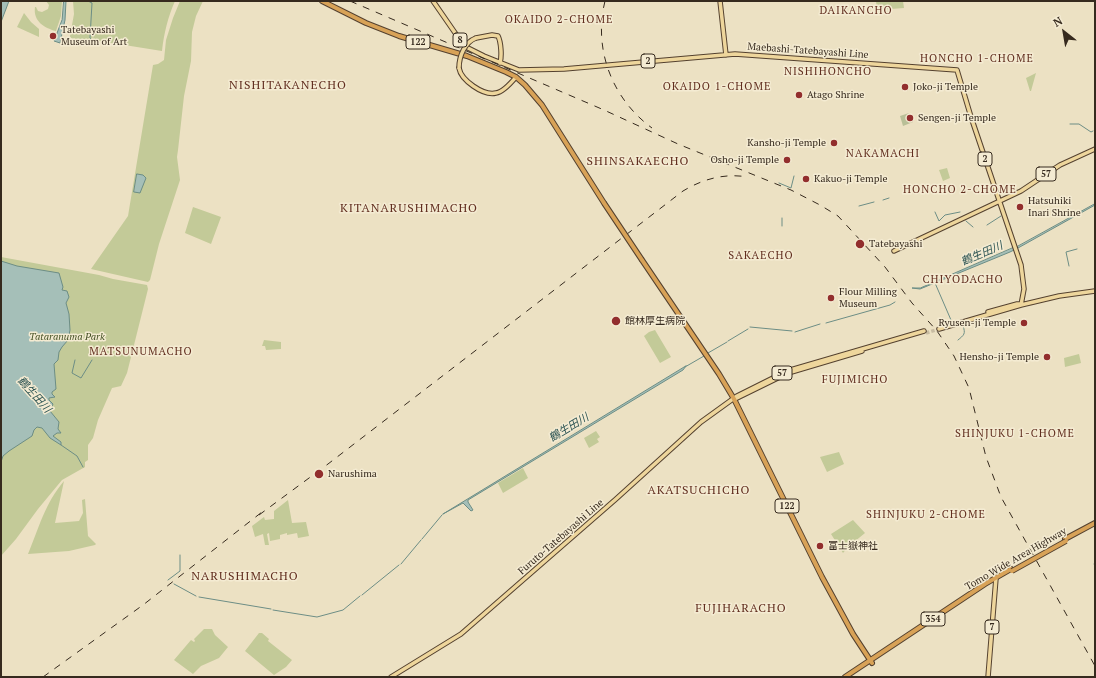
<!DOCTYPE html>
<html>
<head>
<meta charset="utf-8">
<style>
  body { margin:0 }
  #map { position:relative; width:1096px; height:678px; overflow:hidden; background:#ece1c3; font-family:"PT Serif",serif }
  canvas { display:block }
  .frame { position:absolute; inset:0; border:2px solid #362a1e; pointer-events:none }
  .north { position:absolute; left:1044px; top:12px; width:40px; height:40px; -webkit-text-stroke:3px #f4ebd2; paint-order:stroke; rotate:329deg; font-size:11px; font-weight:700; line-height:16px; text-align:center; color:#362a1e }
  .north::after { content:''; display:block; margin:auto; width:14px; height:18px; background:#362a1e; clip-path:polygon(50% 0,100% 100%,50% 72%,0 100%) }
</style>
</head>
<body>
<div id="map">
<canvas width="1096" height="678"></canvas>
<div class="frame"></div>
<div class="north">N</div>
</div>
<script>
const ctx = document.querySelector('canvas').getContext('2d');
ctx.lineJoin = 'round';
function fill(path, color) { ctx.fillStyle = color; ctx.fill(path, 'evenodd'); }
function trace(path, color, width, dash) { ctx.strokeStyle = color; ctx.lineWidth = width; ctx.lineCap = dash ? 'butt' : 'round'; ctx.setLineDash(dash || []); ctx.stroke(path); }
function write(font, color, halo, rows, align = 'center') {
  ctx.font = font + ' "PT Serif","Noto Sans JP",serif'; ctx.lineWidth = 3; ctx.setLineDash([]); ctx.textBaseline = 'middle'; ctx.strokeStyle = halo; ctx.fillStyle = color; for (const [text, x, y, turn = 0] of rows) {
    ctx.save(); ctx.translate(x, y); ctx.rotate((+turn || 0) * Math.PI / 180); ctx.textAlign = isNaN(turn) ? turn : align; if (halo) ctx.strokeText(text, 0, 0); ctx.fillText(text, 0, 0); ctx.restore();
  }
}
fill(new Path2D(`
  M46,1H62L61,16L56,31C44,28 33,21 35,7H36L38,11L42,12L48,9L49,5Z
  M73,1H175C168,17 164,33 162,51L93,40L94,30L92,41L70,38V36L74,14Z
  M180,1H203L196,16L192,32L191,61L184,96L178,150L177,157L180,180L159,244L150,280L148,282L91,269L128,216L153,65L158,64L164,60L166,40L173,18Z
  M876,1H903L904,8L877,10Z
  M24,13L31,22L39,29V37L17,27Z
  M1036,73L1031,91H1030L1026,78Z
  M947,168L950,178L943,181L939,170Z
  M193,207L221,217L211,244L185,233Z
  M1,257L99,275L113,279L147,285L148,289L127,373L121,386L112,388L98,420L93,438L88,445V460L85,462V467L62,480L38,509L16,539L1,556Z
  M655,330L671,357L660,363L644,336L649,332Z
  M264,340L281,342V349L266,350L265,346H262Z
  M1079,354L1081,363L1065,367L1064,358Z
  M596,431L600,437L597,439L599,442L589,448L584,438Z
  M839,452L844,464L827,472L820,457Z
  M523,468L528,478L503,493L498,483Z
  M64,481L55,523L79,521L83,513L82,500L85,499L88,536L96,544L95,545L69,551L28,554C39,528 45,503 64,481Z
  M288,500L292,523L306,522L309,536L298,538L297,533L287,535V533L280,535V539L270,541L269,533L267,534L269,545H265L263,534L255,537L252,526L264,517L265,520L274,519V511Z
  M853,520L865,533L848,547L843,553L831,534Z
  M204,629H212L215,635L228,647L219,658L201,666L193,674L174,660L191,640L194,642L195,641L194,639Z
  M259,633H262L269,639L268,641L292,660L286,667L274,675L245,651Z`), '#c3ca98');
fill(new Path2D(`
  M909,113L913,122L903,126L900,116Z`), '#b9bf97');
const water = new Path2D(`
  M1,1H9L1,22Z
  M64,1H66L65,20L60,43L54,41L62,20Z
  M137,174L143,175L146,178L140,193L134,192Z
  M1095,204V205L1018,248L1017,247Z
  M1013,248L1014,250L1010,252L920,289L912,288H920Z
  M1,261L17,266L59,273L63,287L62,290L67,291L69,297L66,303L69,314L70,330L68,340L62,347L59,352L58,360L54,364L56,389L52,392V394L55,397L49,398V400L53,404L50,411L59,422L58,429L61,433H57L53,436L61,442V445L50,438L42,428L37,427L34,430L32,436L9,451L3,456L1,462Z
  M686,366L683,370L468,500V502L473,510L471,511L463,503L443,514Z`);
fill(water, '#a5bfb8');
trace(water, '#6c8d85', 1);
trace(new Path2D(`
  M88,1L92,3L90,38L93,41
  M1070,124H1079L1091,132L1093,131
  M779,183L791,188L794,176
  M883,200L889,198
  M859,206L874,202
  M935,212L939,221L945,215L960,212
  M966,221L973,227
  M987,225L1001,216
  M782,226V218
  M1069,266L1066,252L1077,249
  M935,283L951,320
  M826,323L890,305L895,302
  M750,327L792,331
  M795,332L820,324
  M958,340C964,335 966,334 963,326
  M728,341L748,329
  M708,353L727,342
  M75,360L72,373L81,378L92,360
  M685,367L704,356
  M61,445L77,456L83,467
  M422,539L442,515
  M401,564L421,540
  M1094,564H1095
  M168,580L180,571V555
  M174,584L196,596
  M362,595L399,565
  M199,597L271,609
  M273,610L317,617L343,610L360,596`), '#6c8d85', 1);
trace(new Path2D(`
  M926,333L939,329`), '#c8bca2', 3.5, [3.5, 2]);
const major = new Path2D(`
  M433,1L460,40L468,48L484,56L519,70L564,69L735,54L957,70L971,117L1021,265L1024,289L1021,305
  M720,1L726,55
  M476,38L492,35L498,36C501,42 502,56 500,63
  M459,68C461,80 483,96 496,93C503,92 511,83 516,77
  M894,251L1021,191L1060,165L1095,149
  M988,312L1017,304H1020
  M939,329L1021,305L1059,296L1095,291
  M735,399L788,373L862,351
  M391,677L461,634L616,499L701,422L737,396L787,371L924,331
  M988,677L996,578`);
const highway = new Path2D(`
  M322,1L366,23L399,36L467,56L506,72L516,77L525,85L542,105L604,203
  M642,260L719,374L734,399L822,577L853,634L872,663
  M1065,539L1095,523
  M845,677L985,584L1011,569`);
trace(major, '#54412f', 5.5);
trace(highway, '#54412f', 6);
trace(major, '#eed69c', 3.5);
trace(highway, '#d8a257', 4);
trace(new Path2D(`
  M350,1L604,110L678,144L791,190L820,205L838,216L885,267L912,303L937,331L954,356L969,388L986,457L1001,497L1095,666
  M605,1C593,49 612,99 652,128
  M259,515L328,464L683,191C703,179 724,173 748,177
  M43,677L143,605L262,512`), '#362a1e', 1, [7, 7]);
const majorBridge = new Path2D(`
  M459,68C459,56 465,42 476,38`);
const highwayBridge = new Path2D(`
  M604,203L642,260
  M1012,571L1066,541`);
trace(majorBridge, '#54412f', 5.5, []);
trace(highwayBridge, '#54412f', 6, []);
trace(majorBridge, '#eed69c', 3.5);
trace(highwayBridge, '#d8a257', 4);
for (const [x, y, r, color] of [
  [53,36,4,"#922e2d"],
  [905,87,4,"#922e2d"],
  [799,95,4,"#922e2d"],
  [910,118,4,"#922e2d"],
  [834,143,4,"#922e2d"],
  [787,160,4,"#922e2d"],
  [806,179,4,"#922e2d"],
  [1020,207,4,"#922e2d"],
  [860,244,5,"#922e2d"],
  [831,298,4,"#922e2d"],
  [616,321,5,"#922e2d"],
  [1024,323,4,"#922e2d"],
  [1047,357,4,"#922e2d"],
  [319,474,5,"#922e2d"],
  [820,546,4,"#922e2d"]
]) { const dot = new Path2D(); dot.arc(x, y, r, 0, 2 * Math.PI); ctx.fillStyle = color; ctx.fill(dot); trace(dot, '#f4ebd2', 1.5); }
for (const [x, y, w] of [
  [460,40,14],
  [418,42,24],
  [648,61,14],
  [985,159,14],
  [1046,174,20],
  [782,373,20],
  [787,506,24],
  [933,619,24],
  [992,627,14]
]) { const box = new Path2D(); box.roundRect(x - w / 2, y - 7, w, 14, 3); ctx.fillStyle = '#f4ebd2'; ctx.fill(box); trace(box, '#362a1e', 1); }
write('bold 9px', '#362a1e', null, [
  ["8",460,40],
  ["122",418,42],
  ["2",648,61],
  ["2",985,159],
  ["57",1046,174],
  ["57",782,373],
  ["122",787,506],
  ["354",933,619],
  ["7",992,627]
]);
write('10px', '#362a1e', '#f4ebd2', [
  ["Tatebayashi",61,30],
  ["Museum of Art",61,42],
  ["Joko-ji Temple",913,87],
  ["Atago Shrine",807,95],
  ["Sengen-ji Temple",918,118],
  ["Kansho-ji Temple",826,143,"right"],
  ["Osho-ji Temple",779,160,"right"],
  ["Kakuo-ji Temple",814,179],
  ["Hatsuhiki",1028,201],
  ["Inari Shrine",1028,213],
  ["Tatebayashi",869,244],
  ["Flour Milling",839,292],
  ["Museum",839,304],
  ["館林厚生病院",625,321],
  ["Ryusen-ji Temple",1016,323,"right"],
  ["Hensho-ji Temple",1039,357,"right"],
  ["Narushima",328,474],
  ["富士嶽神社",828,546]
], 'left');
write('10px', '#362a1e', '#f4ebd2', [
  ["Maebashi-Tatebayashi Line",808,51,4],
  ["Furuto-Tatebayashi Line",561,537,-41],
  ["Tomo Wide Area Highway",1016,559,-30]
]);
write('italic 10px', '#465226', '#f4ebd2', [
  ["Tataranuma Park",67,337]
]);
ctx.letterSpacing = '1px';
write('11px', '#612e1f', '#f4ebd2', [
  ["DAIKANCHO",856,11],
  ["OKAIDO 2-CHOME",559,20],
  ["HONCHO 1-CHOME",977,59],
  ["NISHIHONCHO",828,72],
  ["OKAIDO 1-CHOME",717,87],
  ["NAKAMACHI",883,154],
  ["HONCHO 2-CHOME",960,190],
  ["SAKAECHO",761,256],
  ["CHIYODACHO",963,280],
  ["MATSUNUMACHO",141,352],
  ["FUJIMICHO",855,380],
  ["SHINJUKU 1-CHOME",1015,434],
  ["SHINJUKU 2-CHOME",926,515]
]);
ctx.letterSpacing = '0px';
write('italic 11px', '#2e5554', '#f4ebd2', [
  ["鶴生田川",982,254,-23],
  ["鶴生田川",34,395,48],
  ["鶴生田川",569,428,-31]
]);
ctx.letterSpacing = '1px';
write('12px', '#612e1f', '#f4ebd2', [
  ["NISHITAKANECHO",288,86],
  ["SHINSAKAECHO",638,162],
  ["KITANARUSHIMACHO",409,209],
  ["AKATSUCHICHO",699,491],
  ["NARUSHIMACHO",245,577],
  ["FUJIHARACHO",741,609]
]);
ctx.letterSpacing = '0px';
</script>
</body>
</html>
